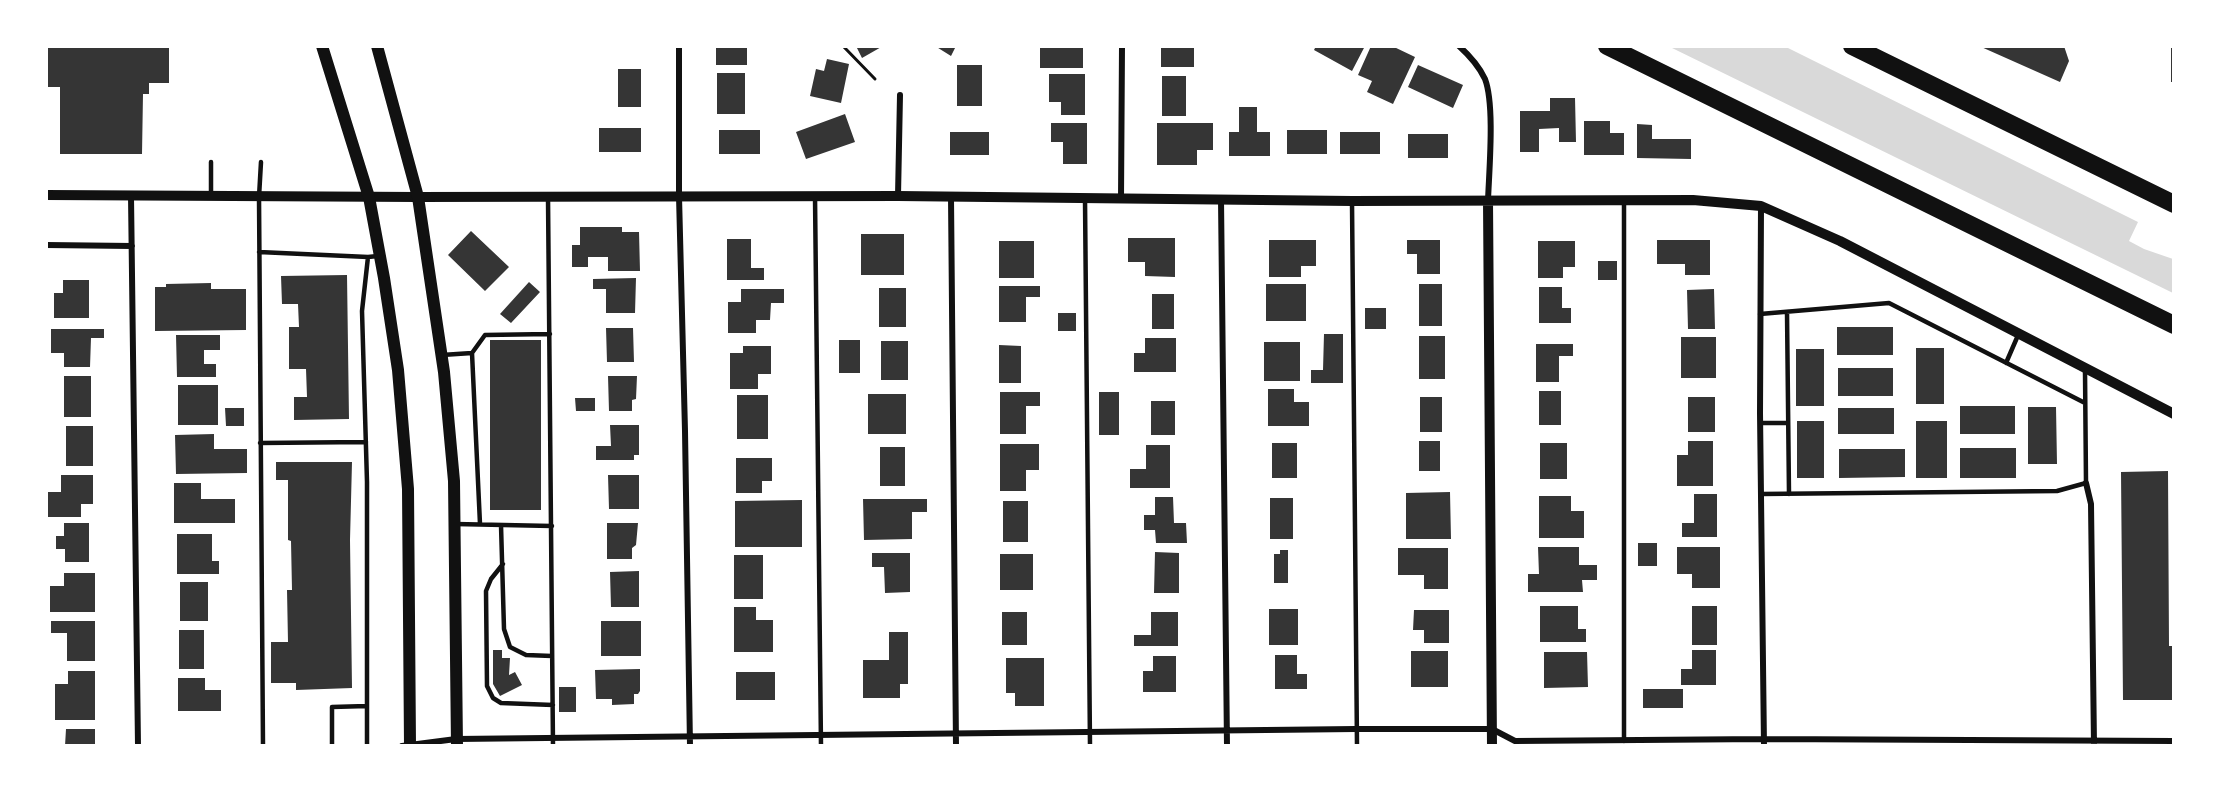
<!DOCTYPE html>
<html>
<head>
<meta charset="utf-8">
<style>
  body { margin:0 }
  #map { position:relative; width:2220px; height:792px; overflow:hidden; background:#fff; font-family:Overpass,sans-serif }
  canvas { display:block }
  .frame { position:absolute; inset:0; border:48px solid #fff; pointer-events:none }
</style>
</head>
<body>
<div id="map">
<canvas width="2220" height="792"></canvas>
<div class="frame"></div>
</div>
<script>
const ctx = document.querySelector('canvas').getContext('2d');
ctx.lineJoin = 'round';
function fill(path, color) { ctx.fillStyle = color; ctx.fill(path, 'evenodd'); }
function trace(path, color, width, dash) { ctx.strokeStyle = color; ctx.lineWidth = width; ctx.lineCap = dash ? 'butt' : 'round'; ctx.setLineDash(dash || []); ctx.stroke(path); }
fill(new Path2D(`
  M1670,47H1786L2138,222L2129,241L2144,249L2173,259V293Z`), '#d9d9d9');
fill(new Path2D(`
  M46,46H169V83H149V94H143L142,154H60V87H46Z
  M716,46H747V65H716Z
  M856,46H883L862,58Z
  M935,46H956L951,56Z
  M1040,46H1083V68H1040Z
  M1161,46H1194V67H1161Z
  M1316,46H1365L1352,71L1314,50Z
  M1371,46H1392L1415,57L1393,104L1367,92L1372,81L1358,75Z
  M1979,46H2064L2069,61L2060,82Z
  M2171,46H2174V82H2171Z
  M827,59L849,64L841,103L810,96L816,69L824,71Z
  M957,65H982V106H957Z
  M1418,65L1463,85L1453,108L1408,87Z
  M618,69H641V107H618Z
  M717,73H745V114H717Z
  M1049,74H1085V115H1061V102H1049Z
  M1162,76H1186V116H1162Z
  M1550,98H1575L1576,142H1559V128L1539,129V152H1520V111H1550Z
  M1239,107H1257V132H1270V156H1229V132H1239Z
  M845,114L855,142L806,159L796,132Z
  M1584,121H1610V133H1624V155H1584Z
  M1051,123H1087V164H1063V142H1051Z
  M1157,123H1213V150H1197V165H1157Z
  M1637,124L1652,125V139H1691V159L1637,158Z
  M599,128H641V152H599Z
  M719,130H760V154H719Z
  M1287,130H1327V154H1287Z
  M950,132H989V155H950Z
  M1340,132H1380V154H1340Z
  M1408,134H1448V158H1408Z
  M580,227H622V232H639L640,271H608V257H588V267H572V245H580Z
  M471,231L509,267L485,291L448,255Z
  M861,234H904V275H861Z
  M1128,238H1175V277L1145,276V262H1128Z
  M727,239H751V268H764V280H727Z
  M1269,240H1316V266H1301V277H1269Z
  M1407,240H1440V274H1417V254H1407Z
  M1657,240H1710V275H1685V264H1657Z
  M999,241H1034V278H999Z
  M1538,241H1575V267H1563V278H1538Z
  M1598,261H1617V280H1598Z
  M347,275L349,419L294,420V397H307L306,369H289V327H299L298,304H282L281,276Z
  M636,278L635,313H606V289H593V279Z
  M63,280H89V318H54V293H63Z
  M529,282L540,292L511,323L500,314Z
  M211,283V289H246V330L155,331V287H166V284Z
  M1266,284H1306V321H1266Z
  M1419,284H1442V326H1419Z
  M999,286H1040V297H1026V322H999Z
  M1539,287H1562V308H1571V323H1539Z
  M879,288H906V327H879Z
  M741,289H784V303H771L770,320H756V333H728V302H741Z
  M1714,289L1715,329H1688L1687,290Z
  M1152,294H1174V329H1152Z
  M1365,308H1386V329H1365Z
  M1058,313H1076V331H1058Z
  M1837,327H1893V355H1837Z
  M606,328H633L634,362H607Z
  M51,329H104V338H91L90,367H64V353H51Z
  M1324,334H1343V383H1311V370H1323Z
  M176,335H220V350H204V364H216V377H177Z
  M1419,336H1445V379H1419Z
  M1681,337H1716V378H1681Z
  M1145,338H1176V372H1134V353H1145Z
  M490,340H541V510H490Z
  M839,340H860V373H839Z
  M881,341H908V380H881Z
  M1264,342H1300V381H1264Z
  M1536,344H1573V356H1559V382H1536Z
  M999,345L1021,346V383H999Z
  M743,346H771V374H758V389H730V353H743Z
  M1916,348H1944V404H1916Z
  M1796,349H1824V406H1796Z
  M1838,368H1893V396H1838Z
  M64,376H91V417H64Z
  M608,376H637L636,399L632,400V411H609Z
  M178,385H218V425H178Z
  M1268,389H1294V402H1309V426H1268Z
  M1539,391H1561V425H1539Z
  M1000,392H1040V406H1026V434H1000Z
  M1099,392H1119V435H1099Z
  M868,394H906V434H868Z
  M737,395H768V439H737Z
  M1420,397H1442V432H1420Z
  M1688,397H1715V432H1688Z
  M575,398H595V411H576Z
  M1151,401H1175V435H1151Z
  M1960,406H2015V434H1960Z
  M2028,407H2056L2057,464H2028Z
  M225,408H244V426H226Z
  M1838,408H1894V434H1838Z
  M1797,421H1824V478H1797Z
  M1916,421H1947V478H1916Z
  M610,425H639V455H634V460H596V446H611Z
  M66,426H93V466H66Z
  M214,434V449H247V473L176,474L175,435Z
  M1419,441H1440V471H1419Z
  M1688,441H1713V486H1677V455H1688Z
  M1272,443H1297V478H1272Z
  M1540,443H1567V479H1540Z
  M1000,444H1039V470H1026V491H1000Z
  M1146,445H1170V488H1130V469H1146Z
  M880,447H905V486H880Z
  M1960,448H2016V478H1960Z
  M1839,449H1905V477L1839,478Z
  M736,458H772V481H762V493H736Z
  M276,462H352L350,540L352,688L296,690V683H271V642H288L287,590H292L291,541L288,540V480H276Z
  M2168,471L2169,646H2174V700H2123L2121,472Z
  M61,475H93V504H81V517H46V492H61Z
  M608,475H639V509H609Z
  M174,483H201V499H235V523H174Z
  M1450,492L1451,539H1406V493Z
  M1694,494H1717V537H1682V523H1694Z
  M1539,496H1571V511H1584V538H1539Z
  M1155,497H1173L1174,523H1186L1187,543H1156L1155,530H1144V515H1155Z
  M1270,498H1293V539H1270Z
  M863,499H927V512H912V539L864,540Z
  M802,500V547H735V501Z
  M1003,501H1028V542H1003Z
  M64,523H89V562H65V549H56V536H64Z
  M607,523H638L636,545L632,548V559H607Z
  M177,534H212V561H219V574H177Z
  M1638,543H1657V566H1638Z
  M1538,547H1579V565H1597V580H1582L1583,592H1528V574H1539Z
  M1677,547H1720V588H1692V574H1677Z
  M1398,548H1448V589H1424V575H1398Z
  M1280,550H1288V583H1274V554H1280Z
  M1155,552L1179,553V593H1154Z
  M872,553H910V592L885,593L884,567H872Z
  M1000,554H1033V590H1000Z
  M734,555H763V599H734Z
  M639,571V607H611L610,572Z
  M64,573H95V612H50V586H64Z
  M180,582H208V621H180Z
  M1540,606H1578V629H1586V642H1540Z
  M1692,606H1717V645H1692Z
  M734,607H756V620H773V652H734Z
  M1269,609H1298V645H1269Z
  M1414,610H1449V643H1424V630H1413Z
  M1002,612H1027V645H1002Z
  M1151,612H1178V646H1134V635H1151Z
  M51,621H95V661H67V633H51Z
  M601,621H641V656H601Z
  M179,630H204V669H179Z
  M889,632H908V684H900V698H863V660H889Z
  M493,650H502V658H510L509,675L515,672L522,685L500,696L493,684Z
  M1692,650H1716V685H1681V669H1692Z
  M1411,651H1448V687H1411Z
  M1544,652H1587L1588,687L1544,688Z
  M1275,655H1297V674H1307V689H1275Z
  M1153,656H1176V692H1143V671H1153Z
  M1006,658H1044V706H1015V693H1006Z
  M640,669V691L638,694H634V704L612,705V699H596L595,670Z
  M68,671H95V720H55V684H68Z
  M736,672H775V700H736Z
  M178,678H205V690H221V711H178Z
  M559,687H576V712H559Z
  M1643,689H1683V708H1643Z
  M66,729H95V746H65Z`), '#353535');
trace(new Path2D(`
  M843,46L875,79`), '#111', 3);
trace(new Path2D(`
  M211,162V196
  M261,162L259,197L263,746
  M815,196L821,746
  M548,197L553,746
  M1085,199L1090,746
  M1352,202L1357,746
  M259,252L368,257
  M1787,312L1789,494
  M1760,314L1889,303L2085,403
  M472,353L485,335L550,334
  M442,355L472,353L480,524
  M2006,363L2019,333
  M1761,423H1788
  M260,443L366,442
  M1761,494L2057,491L2086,483L2085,371
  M455,524L552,526
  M501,525L504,629L510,647L526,655L552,656
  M503,564L491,579L486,591L487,686L493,698L501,703L553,705
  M1624,741V201
  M332,746V707L367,706
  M367,746V482L362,311L368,257L378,256`), '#111', 4.5);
trace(new Path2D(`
  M679,46V196L685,431L690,746
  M1459,46C1470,56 1479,66 1485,79C1495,105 1489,171 1488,201
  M131,196L138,746
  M898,196L900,95
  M951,197L956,746
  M1121,199L1122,46
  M1221,199L1227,746
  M1761,206L1760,413L1764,746
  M46,245L132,246
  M2086,483L2091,504L2094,745
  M402,746L456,739L1356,729H1492L1515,741L1764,739L2174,741`), '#111', 6);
trace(new Path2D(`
  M46,195L418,197L898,196L1352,201L1693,200L1761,206L1840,241L2174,414
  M1488,201L1492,746`), '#111', 10);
trace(new Path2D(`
  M322,46L369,197L384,278L398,370L408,489L410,746
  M377,46L418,197L444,372L454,481L457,746`), '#111', 12);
trace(new Path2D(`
  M1607,46L2174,325
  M1852,46L2174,204`), '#111', 18);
</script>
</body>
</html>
